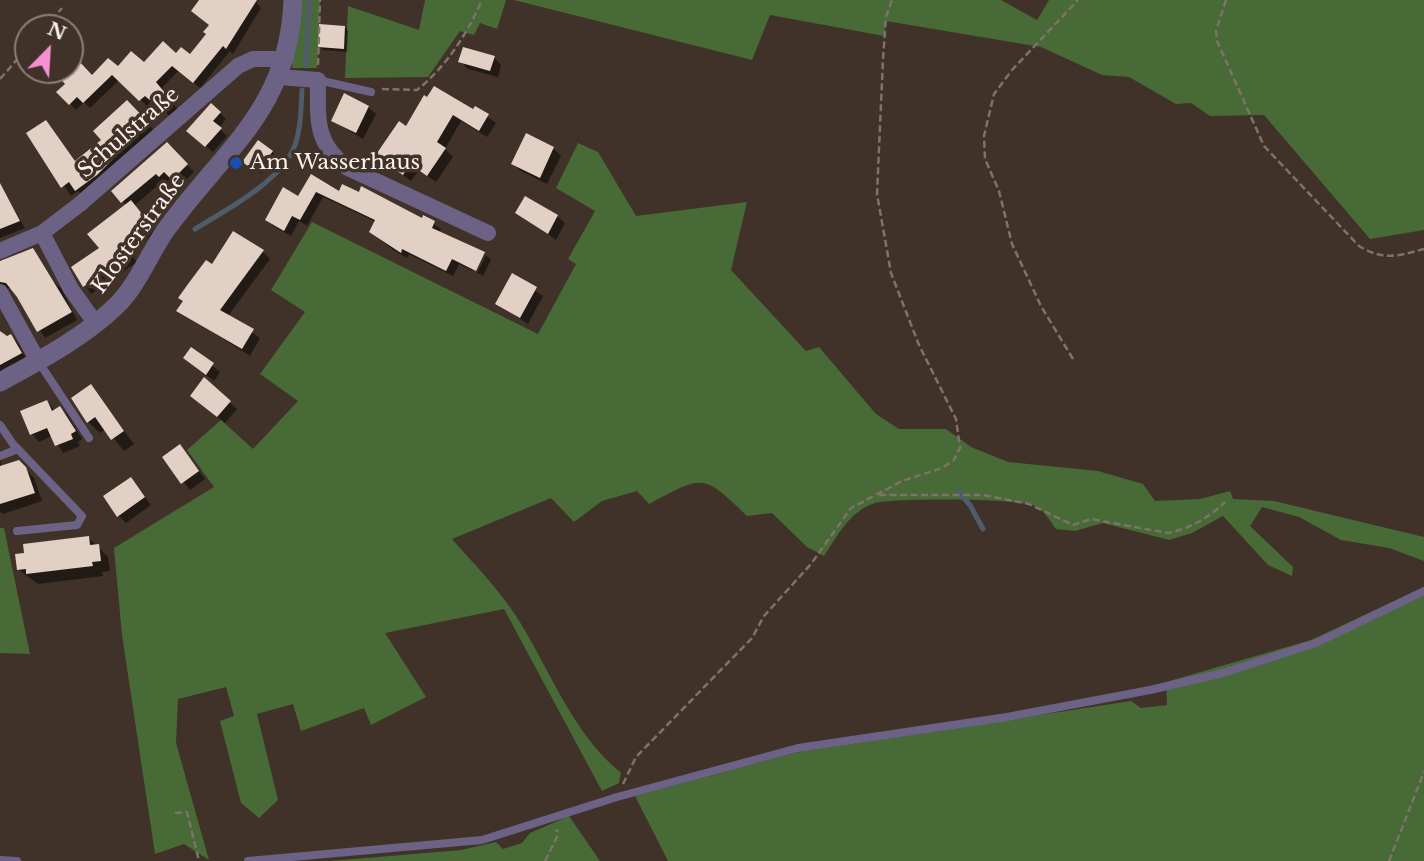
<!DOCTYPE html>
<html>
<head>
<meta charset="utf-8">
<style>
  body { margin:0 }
  #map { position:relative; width:1424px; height:861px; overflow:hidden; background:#403229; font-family:"Libre Baskerville",serif }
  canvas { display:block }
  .north { position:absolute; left:14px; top:14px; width:70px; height:70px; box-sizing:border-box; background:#403229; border:2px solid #8b7f77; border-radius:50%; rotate:24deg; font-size:19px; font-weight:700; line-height:28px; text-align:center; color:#fcf3ec }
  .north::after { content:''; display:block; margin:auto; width:24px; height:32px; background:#f591d2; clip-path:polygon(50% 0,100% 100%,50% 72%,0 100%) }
</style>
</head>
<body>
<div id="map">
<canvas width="1424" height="861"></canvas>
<div class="north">N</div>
</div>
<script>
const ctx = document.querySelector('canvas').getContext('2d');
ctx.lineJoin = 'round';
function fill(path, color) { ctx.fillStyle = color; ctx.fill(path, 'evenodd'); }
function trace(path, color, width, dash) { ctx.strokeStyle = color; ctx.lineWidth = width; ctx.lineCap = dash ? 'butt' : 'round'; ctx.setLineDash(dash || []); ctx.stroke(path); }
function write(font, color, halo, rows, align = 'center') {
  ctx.font = font + ' "Libre Baskerville",serif'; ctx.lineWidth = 7; ctx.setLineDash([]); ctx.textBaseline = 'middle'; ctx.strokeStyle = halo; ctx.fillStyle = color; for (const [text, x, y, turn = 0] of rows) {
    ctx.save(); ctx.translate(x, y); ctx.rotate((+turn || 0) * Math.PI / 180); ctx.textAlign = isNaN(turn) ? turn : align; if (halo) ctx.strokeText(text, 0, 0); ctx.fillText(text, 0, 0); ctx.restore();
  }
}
fill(new Path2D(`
  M299,0H320L317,68H292Z
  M425,0H506L497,29L480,23L474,35L460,31L428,77L345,78L348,6L419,30Z
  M514,0H1001L1037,20L1049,0H1424V230L1370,239L1264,115L1210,116L1191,103L1176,104L1129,77L1102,75L1041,47L886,21L884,36L770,15L752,60Z
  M578,143L598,152L636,216L747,202L731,270L806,351L819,347L876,414L899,429H946L971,447L1008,462L1098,471L1143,484L1155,501L1200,499L1230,491L1233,499L1274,501L1424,537V561L1389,548L1341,540L1299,517L1262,507L1250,526L1293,567L1292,576L1268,565L1223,516L1192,533L1169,540L1103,523L1075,531L1056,529C1050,521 1045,511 1035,506C1020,498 892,498 875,503C850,511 838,535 824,556L807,547L772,513L747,516C702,473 704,475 649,504L637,491L602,501L574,522L551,498L452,539C473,563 496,586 514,613C549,666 570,731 621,773L619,783L602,791L504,609L385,633L426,697L371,725L364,708L301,731L293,704L257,714L278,800L259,818L241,803L220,721L234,716L226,687L178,699L176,743L209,860L184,844L155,854L122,635L114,548L214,487L187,450L221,420L253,449L298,401L260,374L305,312L271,290L312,222L538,334L576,264L568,259L595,211L556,188Z
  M0,528H4L30,654L0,653Z
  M1424,587V861H668L635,796L798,752L1131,701L1141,708L1167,705L1166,682L1311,640Z
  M569,816L600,861H330L461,850L496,842L503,849L522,843L530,833Z`), '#476a37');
fill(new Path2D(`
  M201,0H258L256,2L261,8L233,54L230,51L200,88L179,70L161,89L179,111L172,118L152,100L147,106L119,80L90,108L84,102L76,110L59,92L67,84L61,77L78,62L92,77L176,56L190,57L208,34L210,25Z
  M345,27L348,31L347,52L323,50L320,47Z
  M494,57L501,65L498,77L468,69L460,61Z
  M424,97L473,111L475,108L496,123L487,137L461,121L445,149L453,157L436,182L419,170L411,181L378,156L406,128Z
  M127,102L157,133L85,198L78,191L71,196L29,134L46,122L76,162L104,141Z
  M368,107L376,114L363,139L333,121Z
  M220,113L226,119L219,128L227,136L213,152L195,137Z
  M527,136L553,148L561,156L547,184L521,171L513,164Z
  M167,144L194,172L180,186L173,178L167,183L164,180L134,206L156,232L129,253L137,262L91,294L74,268L101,249L126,205L113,191Z
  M272,152L275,155L261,174L248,165Z
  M312,176L340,193L422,220L424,217L441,229L439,233L484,254L473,271L459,264L453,276L409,254L407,258L393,250L371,232L376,222L323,197L307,226L299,221L291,236L273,226L267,220L299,198Z
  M0,185L25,228L0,238Z
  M518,213L557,216L565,223L556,240Z
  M33,250L52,281L61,288L77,320L45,338L13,290L9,288L0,292V263Z
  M263,252L270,259L228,316L260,338L250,356L179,311L213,266Z
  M486,255L491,260L483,276L477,273Z
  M513,276L543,296L528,324L497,304Z
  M0,330L5,339L11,336L18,343L27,361L0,375Z
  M191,349L220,372L214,381L193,365Z
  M91,386L134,444L124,451L106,429L100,433L88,422L73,399Z
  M47,402L55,411L60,408L67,415L82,439L78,442L80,446L63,453L52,436L39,442L32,434L22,412Z
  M229,402L237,409L225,423L199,403Z
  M180,446L205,479L190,490L164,457Z
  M0,460L2,467L18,462L34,478L42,501L3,514L0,511Z
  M131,479L151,505L126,523L119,516Z
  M89,538L108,557L110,571L102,572L103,576L38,584L19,570Z`), '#0007');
trace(new Path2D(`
  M306,66L309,0
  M195,229C226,210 282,181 295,145C301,128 301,108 302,90
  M958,491L970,505L983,529`), '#4e5d69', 5);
fill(new Path2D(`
  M199,0H257L226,49L223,46L193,83L172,66L156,82L174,104L165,113L145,96L139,101L112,75L83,103L77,97L69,105L56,92L65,84L59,77L70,70L78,60L92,75L108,58L118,66L131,51L144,62L163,41L176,53L181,47L190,54L206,34L203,32L209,25L191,11Z
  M319,24L345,26L344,49L318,47Z
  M463,47L495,56L490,71L458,62Z
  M434,86L473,109L475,106L489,114L479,131L453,115L437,142L446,148L427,176L410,164L403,175L375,156L399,121L406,126L424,95L427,97Z
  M344,93L369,106L356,133L331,121Z
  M127,100L149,123L97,175L75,191L69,182L61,188L26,133L46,120L75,161L101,140L93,131Z
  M211,103L221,112L213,121L222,128L205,147L186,131Z
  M526,133L554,147L540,178L511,164Z
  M258,140L273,151L257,172L242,162Z
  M167,142L188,164L172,180L164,172L159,177L156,174L121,203L111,191Z
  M311,174L339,191L342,184L359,192L361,186L422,218L423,215L435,221L432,228L485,252L476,271L452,259L446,271L402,249L401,253L369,232L375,220L316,192L300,220L292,216L284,231L265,220L283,187L298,196Z
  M0,183L20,221L0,229Z
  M525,196L558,215L548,234L515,213Z
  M131,200L150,224L123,245L131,254L83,287L71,267L99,248L87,234Z
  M233,231L264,250L220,310L254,329L242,349L176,311L183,301L178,298L188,284L206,260L212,264Z
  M33,248L72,312L37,332L17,297L6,283L0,282V261Z
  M512,273L537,287L520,318L495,304Z
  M0,331L7,336L11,334L22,353L0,365Z
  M191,347L214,363L206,375L183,358Z
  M204,377L231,401L217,417L190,396Z
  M91,384L124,431L111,440L95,417L87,423L71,398Z
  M47,400L52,411L60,406L76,431L71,434L73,439L55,446L47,428L30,435L20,411Z
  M180,444L199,471L181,484L162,457Z
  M19,460L26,467L35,493L0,504V466Z
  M131,477L145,497L117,517L103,496Z
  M89,536L90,545L99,544L101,561L92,562L93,566L26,574V569L17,570L15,554L24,553L23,544Z`), '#e1d0c3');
trace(new Path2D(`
  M1226,0L1216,31L1217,41L1264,146L1359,246C1384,261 1397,256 1424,249
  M45,28L62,8
  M318,65L320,0
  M0,79L28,47
  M382,89L417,90C446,67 467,34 482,0
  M1073,359L1041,306L1012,244L999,191L985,159L984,136L994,94L1012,70L1078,0
  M879,495H983L1029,504L1073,525L1091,519L1168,533C1189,529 1210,517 1225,502
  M623,784L636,757L752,638L764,616L811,564L851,508L902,481L942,468L954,460L960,448L956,419L919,345L891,273L877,194L883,59L886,17L892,0
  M175,813L187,812L199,861
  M545,861L557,837V829
  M1389,861L1424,772`), '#7e726a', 2.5, [7, 3.5]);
trace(new Path2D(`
  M318,80L371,92
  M38,361L89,438
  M0,425L13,444L82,516L77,525L17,531
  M0,456L18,449
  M0,860L17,861
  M248,861L482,840L617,797L798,748L1007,717L1150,690L1223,673L1316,643L1424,591`), '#6b6285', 8);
trace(new Path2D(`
  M279,77L318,80C318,119 314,143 348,168L488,233
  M42,233L71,289L96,324
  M0,251L42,233L80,204L238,66L253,59H286
  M0,292L38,361`), '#6b6285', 16);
trace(new Path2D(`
  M0,382C40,360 83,338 116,306C137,286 148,256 165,231C223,150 289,110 293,0`), '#6b6285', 19);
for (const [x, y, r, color] of [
  [236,163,7,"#1a4fb4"]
]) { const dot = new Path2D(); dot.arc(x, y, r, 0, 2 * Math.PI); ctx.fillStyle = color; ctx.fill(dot); trace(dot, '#403229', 2.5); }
write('21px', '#fcf3ec', '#403229', [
  ["Schulstraße",129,133,-41],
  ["Klosterstraße",139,234,-54]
]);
write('21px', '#fcf3ec', '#403229', [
  ["Am Wasserhaus",250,163]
], 'left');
</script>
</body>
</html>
